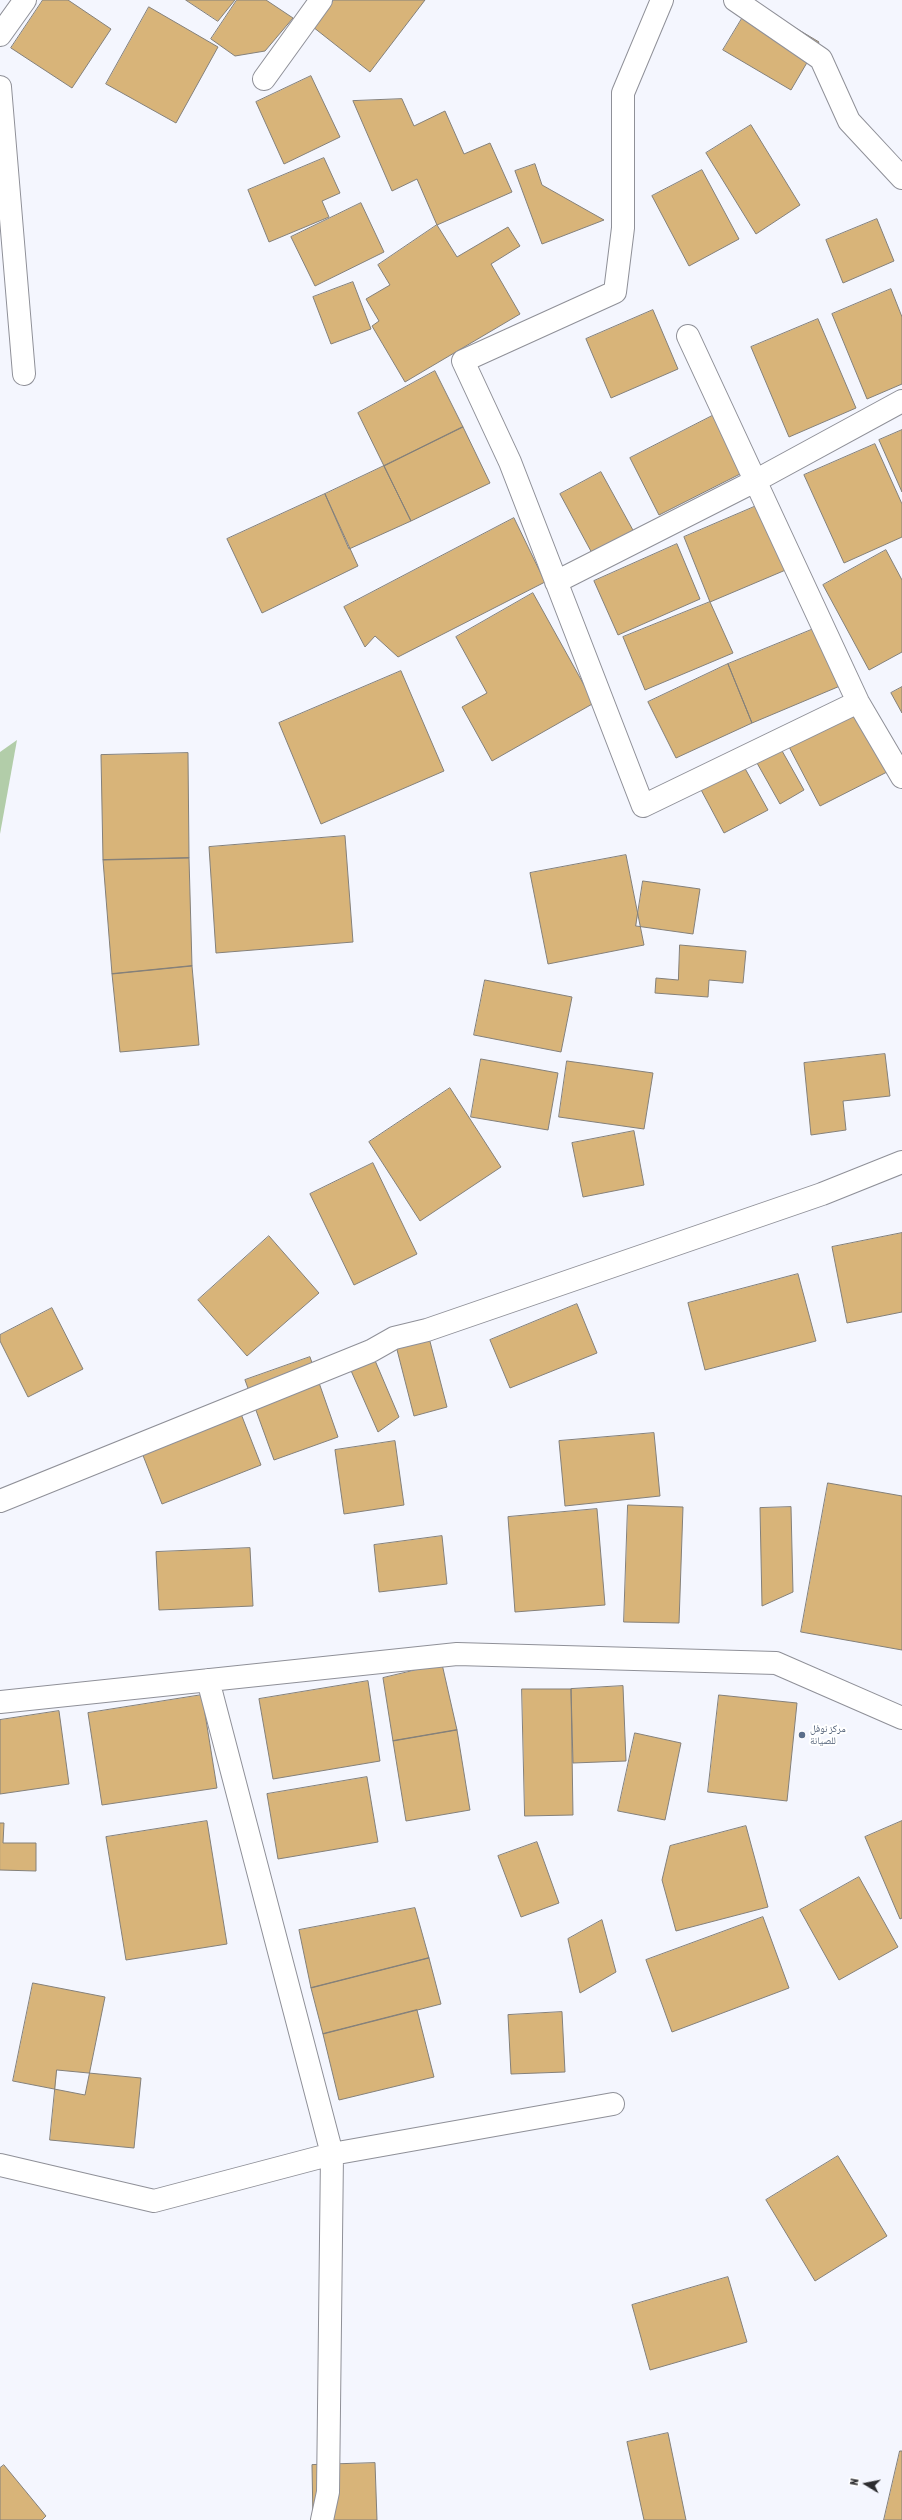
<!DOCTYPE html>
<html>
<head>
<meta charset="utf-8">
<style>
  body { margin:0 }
  #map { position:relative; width:902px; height:2520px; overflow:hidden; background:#f4f6fe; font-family:"Asap Condensed",sans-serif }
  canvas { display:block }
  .north { position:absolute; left:846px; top:2464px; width:40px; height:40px; -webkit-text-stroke:3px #fff; paint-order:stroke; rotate:280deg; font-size:11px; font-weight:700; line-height:16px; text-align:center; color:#2d2d30 }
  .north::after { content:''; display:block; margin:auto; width:14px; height:18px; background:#2d2d30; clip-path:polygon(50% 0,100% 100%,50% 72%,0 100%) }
</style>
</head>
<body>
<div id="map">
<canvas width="902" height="2520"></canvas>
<div class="north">N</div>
</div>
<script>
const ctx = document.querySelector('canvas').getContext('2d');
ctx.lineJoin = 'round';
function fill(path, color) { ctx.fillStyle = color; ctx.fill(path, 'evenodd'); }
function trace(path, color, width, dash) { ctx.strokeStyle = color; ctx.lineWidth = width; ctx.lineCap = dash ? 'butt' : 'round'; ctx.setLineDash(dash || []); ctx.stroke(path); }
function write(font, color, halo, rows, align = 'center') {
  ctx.font = font + ' "Asap Condensed","Noto Naskh Arabic",sans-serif'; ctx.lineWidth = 4; ctx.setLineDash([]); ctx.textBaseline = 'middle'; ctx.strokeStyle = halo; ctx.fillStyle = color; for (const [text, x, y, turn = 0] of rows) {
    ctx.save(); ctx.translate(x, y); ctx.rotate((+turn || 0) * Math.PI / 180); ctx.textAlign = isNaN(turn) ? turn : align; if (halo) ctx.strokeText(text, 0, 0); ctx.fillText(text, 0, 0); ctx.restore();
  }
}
fill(new Path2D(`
  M17,740L0,834V752Z`), '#b2cda9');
const building = new Path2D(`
  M43,0H68L111,29L72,88L11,48Z
  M186,0H235L218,21Z
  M237,0H266L293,18L265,51L235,56L211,39Z
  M334,0H425L370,72L313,27Z
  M752,2L819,42L791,90L723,50Z
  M149,7L218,47L176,123L106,84Z
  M311,76L340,137L284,164L256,102Z
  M402,99L414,126L445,111L464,154L490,143L512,192L437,225L417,179L392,191L353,101Z
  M751,125L800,205L756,234L706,153Z
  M324,158L340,193L322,201L329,217L269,242L248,190Z
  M535,164L542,185L604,220L542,244L515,171Z
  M702,170L739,239L689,266L652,196Z
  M361,203L384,252L315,286L291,237Z
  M877,219L894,261L843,283L826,240Z
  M437,225L457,257L508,227L520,246L491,264L520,314L405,382L372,326L379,321L366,299L390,285L378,265Z
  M353,282L371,329L331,344L313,297Z
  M891,289L902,317V384L867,399L832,314Z
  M653,310L678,369L611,398L586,339Z
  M818,319L856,408L789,437L751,347Z
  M435,371L463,427L384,466L358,413Z
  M716,414L744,472L659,515L630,458Z
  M463,427L490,483L411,521L384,466Z
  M902,430V492L879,440Z
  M875,444L902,504V537L844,563L804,475Z
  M384,466L411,521L349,549L325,494Z
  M601,472L634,532L593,555L560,494Z
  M325,494L358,566L262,613L227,539Z
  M761,504L788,569L710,602L684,537Z
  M514,518L545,582L398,657L375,636L365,647L344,607Z
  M677,544L700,599L618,635L594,581Z
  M886,550L902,580V652L869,670L823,585Z
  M533,593L594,703L492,761L462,707L487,693L456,637Z
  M710,602L733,653L645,690L623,637Z
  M816,628L840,686L752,723L728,664Z
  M728,664L752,723L676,758L648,702Z
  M401,671L444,771L321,824L279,723Z
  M902,687V713L891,693Z
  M855,708L887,772L820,806L787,743Z
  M781,749L804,790L780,804L757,763Z
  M188,753L189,858L103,860L101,755Z
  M742,763L768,810L724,833L699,786Z
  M345,836L353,942L216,953L209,847Z
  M626,855L644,945L548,964L530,873Z
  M189,858L192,966L112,974L103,860Z
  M643,881L700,889L693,934L636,926Z
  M680,945L746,951L743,983L709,980L708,997L655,993L656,978L678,980Z
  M192,966L199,1045L120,1052L112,974Z
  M485,980L572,997L561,1052L474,1035Z
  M885,1054L890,1096L843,1101L846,1130L811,1135L804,1063Z
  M481,1059L558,1073L548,1130L471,1117Z
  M567,1061L653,1073L644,1129L559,1117Z
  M450,1088L501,1167L420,1221L369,1142Z
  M634,1131L644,1185L583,1197L572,1143Z
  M373,1163L417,1254L354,1285L310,1194Z
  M902,1233V1312L847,1323L832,1247Z
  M269,1236L319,1293L247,1356L198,1300Z
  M798,1274L816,1341L705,1370L688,1303Z
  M577,1304L597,1353L510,1388L490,1340Z
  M52,1308L83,1369L28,1397L0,1341V1335Z
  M427,1330L447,1407L414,1416L394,1338Z
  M371,1351L399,1417L378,1432L345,1357Z
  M310,1357L338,1437L274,1460L245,1380Z
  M234,1396L261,1465L162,1504L135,1435Z
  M654,1433L660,1496L565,1506L559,1441Z
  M395,1441L404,1505L344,1514L335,1450Z
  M828,1483L902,1496V1650L801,1632Z
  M628,1505L683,1507L679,1623L624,1622Z
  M791,1507L793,1592L762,1606L760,1508Z
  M597,1509L605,1605L515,1612L508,1517Z
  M442,1536L447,1584L379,1592L374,1545Z
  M250,1548L253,1606L159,1610L156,1552Z
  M442,1664L457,1730L393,1741L383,1678Z
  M368,1681L380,1761L273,1779L259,1699Z
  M623,1686L626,1761L573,1763L571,1689Z
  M522,1689H571L573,1815L525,1816Z
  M202,1695L217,1788L102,1805L88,1713Z
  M719,1695L797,1703L787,1801L708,1792Z
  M59,1711L69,1784L0,1794V1720Z
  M457,1730L470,1810L406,1821L393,1741Z
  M635,1733L681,1743L665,1820L618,1811Z
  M367,1777L378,1842L278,1859L267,1794Z
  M207,1821L227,1944L126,1960L106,1837Z
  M902,1821V1918L900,1919L865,1837Z
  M0,1823H4L3,1843H36V1871L0,1870Z
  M746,1826L768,1907L676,1931L662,1880L670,1846Z
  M537,1842L559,1903L521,1917L498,1856Z
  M859,1877L898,1947L839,1980L800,1910Z
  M415,1908L429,1958L311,1988L299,1930Z
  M763,1917L789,1988L672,2032L646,1960Z
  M602,1920L616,1972L580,1993L568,1939Z
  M429,1958L441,2004L323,2034L311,1988Z
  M33,1983L105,1997L85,2095L13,2081Z
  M417,2010L434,2077L339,2100L323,2034Z
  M562,2012L565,2072L511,2074L508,2015Z
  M57,2070L141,2078L134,2148L50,2140Z
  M838,2156L887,2236L815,2281L766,2200Z
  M728,2277L747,2342L650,2370L632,2305Z
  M668,2433L686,2520H644L627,2442Z
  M900,2451H902V2520H884Z
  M375,2463L377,2520H313L312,2465Z
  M4,2465L46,2516L42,2520H0V2468Z`);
fill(building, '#d8b479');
trace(building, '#84807a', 1);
const street = new Path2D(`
  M662,0L623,93V228L615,292L463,361L510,462L643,806L858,702
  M735,0L821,59L849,121L902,178
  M0,35L25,0
  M264,79L321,0
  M0,87L24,374
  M688,336L858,702L902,777
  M556,582L755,481L902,401
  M0,1501L371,1351L394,1338L427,1330L822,1194L902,1162
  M208,1680L332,2154L328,2492L322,2520
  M0,1702L457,1654L776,1663L902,1718
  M0,2165L154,2201L332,2154L613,2104`);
trace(street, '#8f9098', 24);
trace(street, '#fff', 22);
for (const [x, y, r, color] of [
  [802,1735,4,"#5c6f8a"]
]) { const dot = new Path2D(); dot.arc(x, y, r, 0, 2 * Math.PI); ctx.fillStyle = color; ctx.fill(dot); trace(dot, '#fff', 1.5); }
write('10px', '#4e5e75', '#fff', [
  ["مركز نوفل",810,1729],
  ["للصيانة",810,1741]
], 'left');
</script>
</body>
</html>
